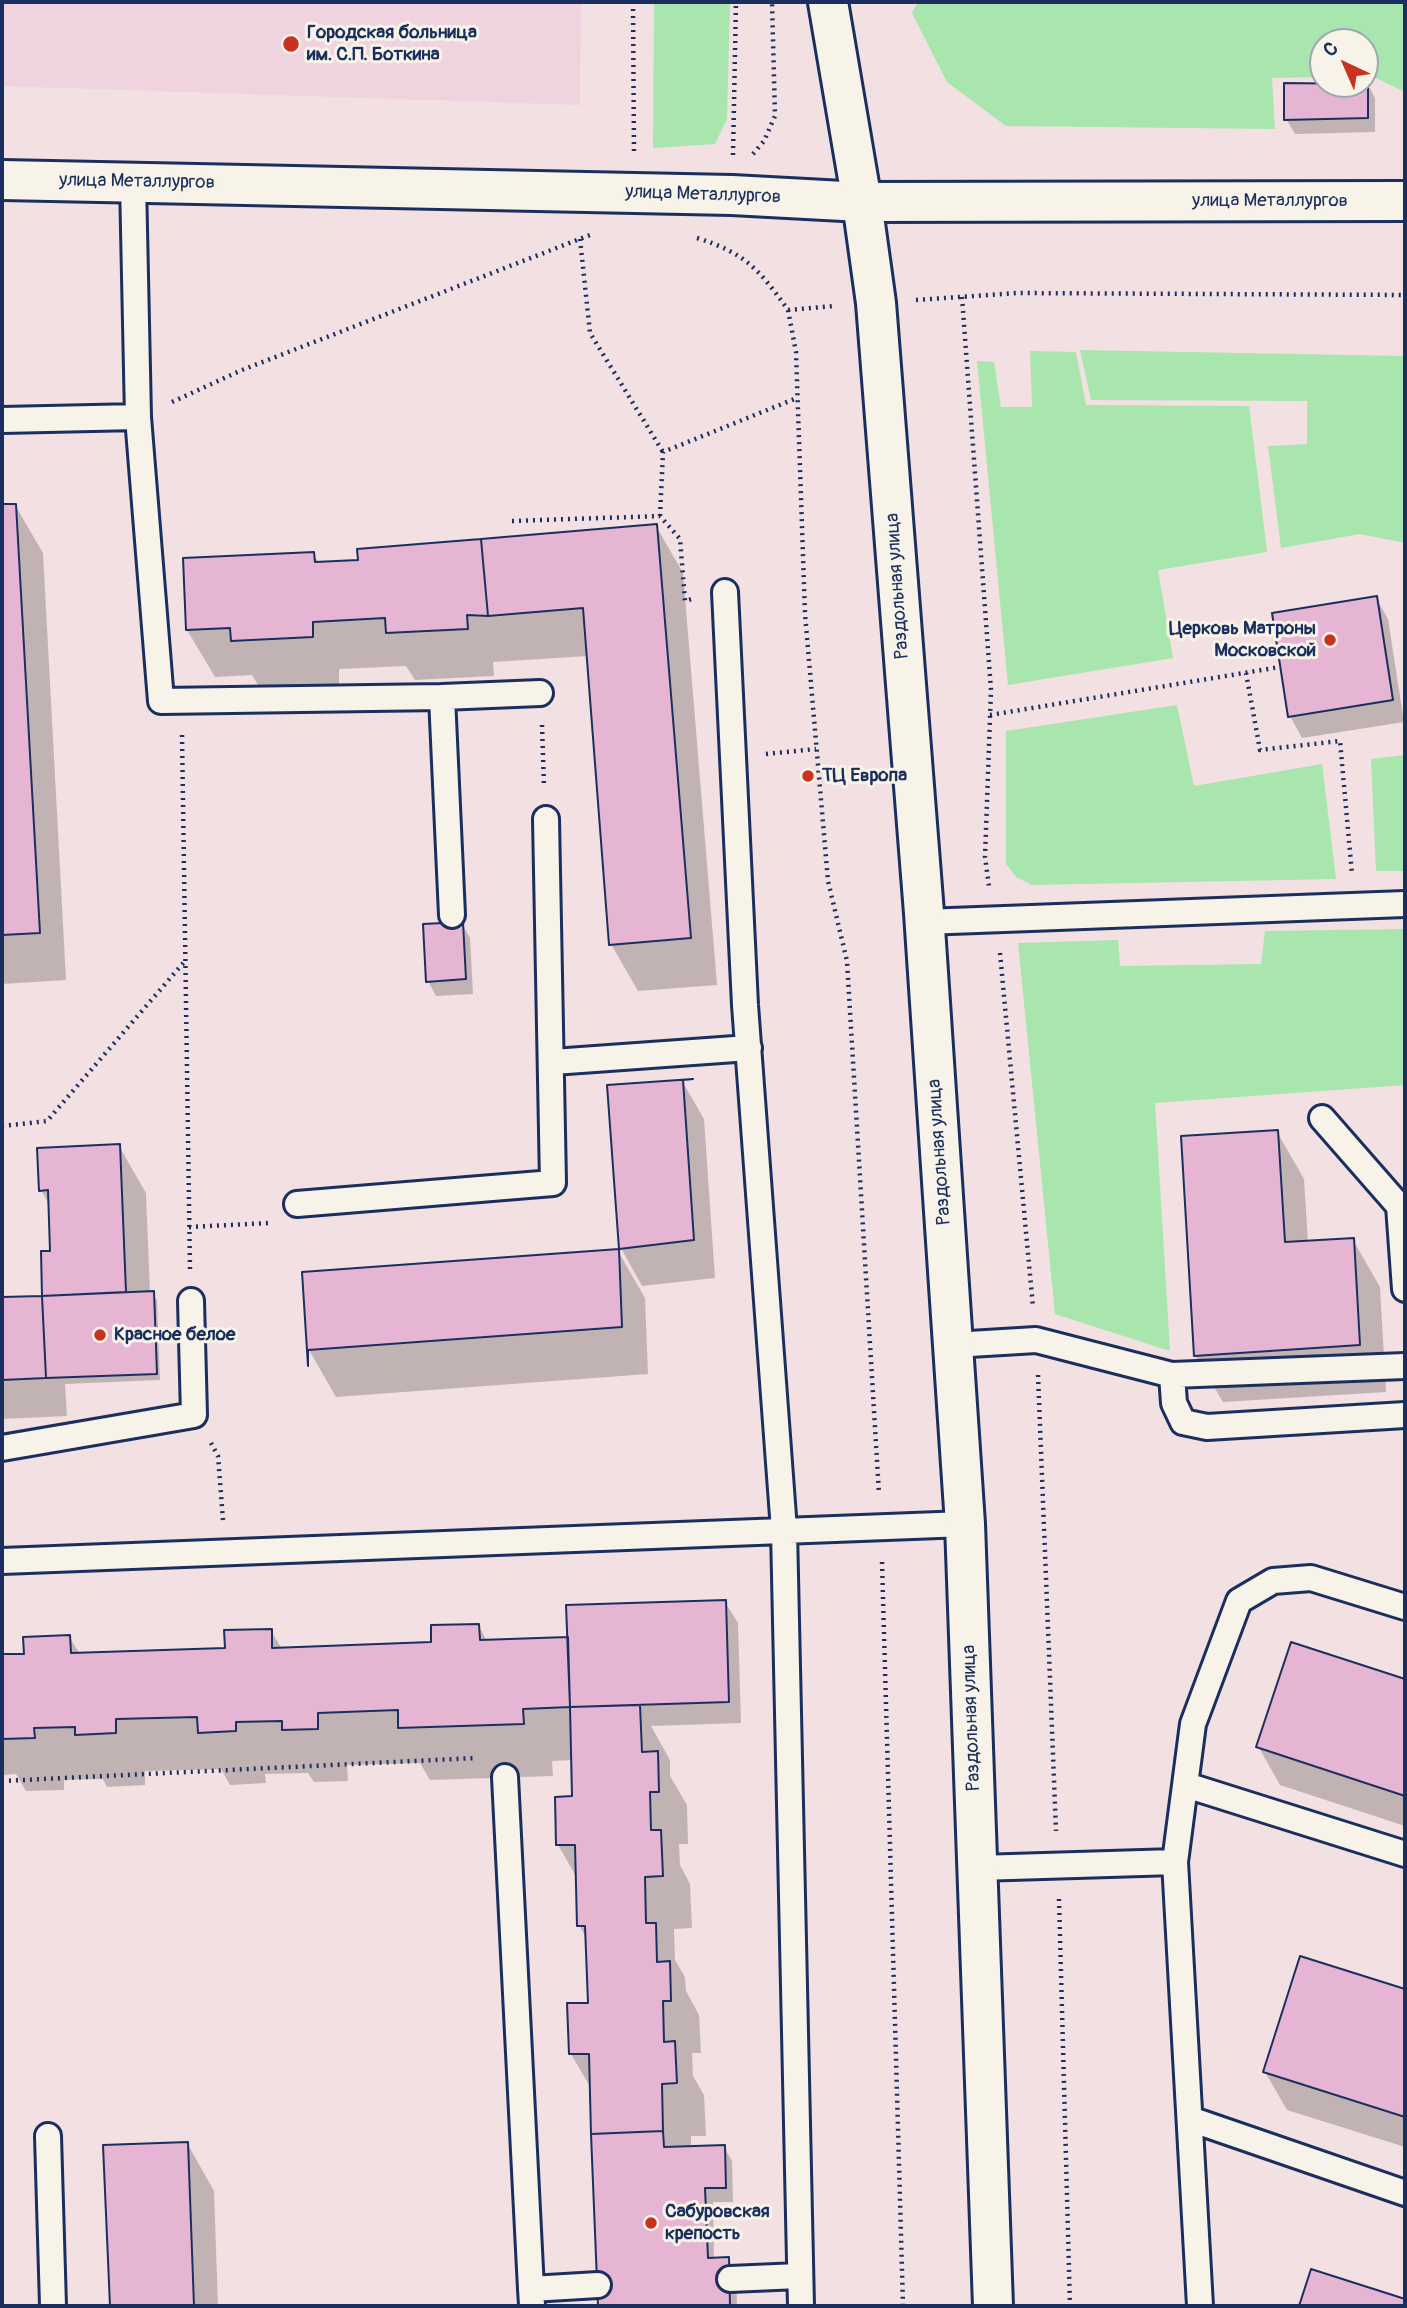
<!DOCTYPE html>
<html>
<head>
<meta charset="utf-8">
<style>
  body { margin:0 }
  #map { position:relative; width:1407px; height:2308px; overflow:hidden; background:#f2e0e2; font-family:Pangolin,sans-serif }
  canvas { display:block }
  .frame { position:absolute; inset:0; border:4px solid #1b2f5e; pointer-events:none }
  .north { position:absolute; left:1309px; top:28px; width:70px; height:70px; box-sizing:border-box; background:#f7f3e8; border:2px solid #9fa5b1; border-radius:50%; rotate:316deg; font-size:19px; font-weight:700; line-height:28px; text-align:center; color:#1b2f5e }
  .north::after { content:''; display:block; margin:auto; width:24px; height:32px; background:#c8321e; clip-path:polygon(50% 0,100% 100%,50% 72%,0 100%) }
</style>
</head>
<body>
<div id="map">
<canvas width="1407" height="2308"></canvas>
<div class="frame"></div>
<div class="north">С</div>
</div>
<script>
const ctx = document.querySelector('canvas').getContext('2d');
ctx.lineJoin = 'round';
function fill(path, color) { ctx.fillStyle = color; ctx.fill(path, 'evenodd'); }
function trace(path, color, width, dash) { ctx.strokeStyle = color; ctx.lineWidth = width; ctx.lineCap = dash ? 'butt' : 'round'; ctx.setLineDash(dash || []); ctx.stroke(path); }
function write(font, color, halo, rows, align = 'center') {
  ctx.font = font + ' Pangolin,sans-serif'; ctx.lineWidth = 6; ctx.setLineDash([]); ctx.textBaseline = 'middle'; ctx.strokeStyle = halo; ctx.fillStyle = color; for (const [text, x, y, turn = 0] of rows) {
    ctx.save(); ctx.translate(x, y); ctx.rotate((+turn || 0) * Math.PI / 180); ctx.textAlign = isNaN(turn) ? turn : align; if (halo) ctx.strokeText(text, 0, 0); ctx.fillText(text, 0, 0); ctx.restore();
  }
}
fill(new Path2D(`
  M2,2H581L580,105L2,86Z`), '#efd3de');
fill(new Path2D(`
  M654,2H730L727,119L715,144L653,148Z
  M918,2H1405V92L1374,77H1365V42H1323V77L1272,78L1275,129L1006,126L947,82L912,13Z
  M1080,350L1405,356V543L1360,534L1281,548L1268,446L1307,444V401L1091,400Z
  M1030,351L1076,352L1086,405L1249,406L1267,552L1158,570L1173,658L1008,685L977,361L994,362L1001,407H1032Z
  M1177,705L1194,786L1322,764L1336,879L1032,885L1016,877L1006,864V731Z
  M1405,755V871H1376L1371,759Z
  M1405,929V1085L1155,1103L1170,1351L1055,1314L1018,943L1118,940L1120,966L1261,964L1265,931Z`), '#a8e6ad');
fill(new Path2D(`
  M1367,83L1375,98V132L1295,134L1286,119Z
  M15,505L43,553L66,980L2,984V506Z
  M656,526L683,573L717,985L638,991L611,944L588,656L493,662L494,676L415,680L406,666L339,669V684L260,688L252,675L215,677L187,630L313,554L319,563L360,561Z
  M1376,598L1388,619L1404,722L1302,738L1290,716Z
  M462,924L470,938L473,994L436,996L428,981Z
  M682,1081L704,1119L715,1278L642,1286L621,1248Z
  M1277,1132L1304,1179L1308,1243L1353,1240L1380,1287L1386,1392L1223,1402L1195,1355Z
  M119,1146L146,1193L150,1293L157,1300L160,1380L65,1384L67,1416L2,1419V1299L44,1297L43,1253L51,1252L50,1206L41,1190Z
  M618,1251L645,1298L648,1374L336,1397L309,1350Z
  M725,1602L738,1623L741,1723L651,1726L670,1760V1776L687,1805L688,1844H679L680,1865L690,1884L692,1928L674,1929L675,1960L685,1977L686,1991L699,2015L701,2053H692L693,2076L704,2095L706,2136H691V2148L724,2147L732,2161L733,2202H713L714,2259H728L736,2273L737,2306H600L592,2090L571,2054L590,2005L588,1941L579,1925L577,1878L558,1845L574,1797L573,1760L552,1761L553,1776L430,1780L420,1763L347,1765L348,1781L314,1782L308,1773L265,1774L266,1783L230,1785L221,1769L145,1771V1785L107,1787L103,1779L64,1780V1790L26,1791L16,1774L2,1775V1656L25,1655L69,1637L80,1654L227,1650L271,1631L282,1649L433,1644L478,1625L487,1641L569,1639Z
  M1292,1644L1405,1681V1826L1280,1785L1258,1746Z
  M1301,1958L1405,1991V2147L1287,2110L1265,2072Z
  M187,2143L214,2191L218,2306H111L105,2146Z
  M1312,2271L1405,2301V2306H1300Z`), '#0003');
const building = new Path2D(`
  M1365,81H1368V118L1284,120V83L1365,84Z
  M2,504H16L40,933L2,935Z
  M657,524L691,938L609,945L583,608L488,616L481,539Z
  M481,539L488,616L467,615L468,629L386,633L385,618L313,622V637L231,641L230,628L186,630L183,558L314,552L315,562L358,560L357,549Z
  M1377,596L1393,700L1288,717L1272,613Z
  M463,922L466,979L426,982L423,924Z
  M693,1079L683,1080L694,1240L619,1249L607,1085Z
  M1278,1130L1285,1242L1354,1238L1360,1345L1194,1356L1181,1136Z
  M120,1144L126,1292L42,1296L41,1251H50L48,1190L39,1191L37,1148Z
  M619,1249L622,1327L308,1350V1366L302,1272Z
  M154,1291L157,1374L46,1378L42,1296Z
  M42,1296L46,1378L2,1380V1297Z
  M726,1600L729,1702L570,1707L566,1605Z
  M479,1624L480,1640L568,1637L570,1707L523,1709L524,1724L398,1728V1710L318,1713V1729L282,1730V1721L236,1722V1731L198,1733L197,1717L116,1719V1733L75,1735V1727L34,1728L35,1738L2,1739V1654H24L23,1637L70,1635L71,1653L225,1648L224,1630L272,1629V1648L431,1642V1625Z
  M1291,1642L1405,1679V1796L1256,1747Z
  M640,1705L642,1752L658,1751L659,1792H650L651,1830H661L663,1876L645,1877L646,1923H656L657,1962L670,1961L671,2001H663L664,2042L675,2041L677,2083L662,2084L663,2131L591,2134L589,2054H569L567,2003H588L585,1926H577L575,1845H556L555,1797L572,1796L570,1707Z
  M1300,1956L1405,1989V2117L1263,2072Z
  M663,2131L664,2147L725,2145L726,2188H705L708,2258L729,2257L730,2306H598L591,2134Z
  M188,2142L194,2306H110L103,2145Z
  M1311,2269L1405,2299V2306H1299Z`);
fill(building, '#e7b5d4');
trace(building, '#1b2f5e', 2);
const service = new Path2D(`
  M133,182L138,417L161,701L442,697L452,915
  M2,420L138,417
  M725,592L745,1005L784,1530L801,2306
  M442,697L540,693
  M924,922L1405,904
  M553,1062L749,1048
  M1322,1118L1399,1206L1405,1289
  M297,1204L553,1183L546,819
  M953,1345L1036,1340L1172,1375L1405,1366
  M1172,1375L1174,1403L1183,1422L1207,1427L1405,1415
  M2,1448L194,1415L191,1301
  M2,1561L965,1524
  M505,1777L531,2289
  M1186,1785L1405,1854
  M1175,1862L1193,1724L1239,1601L1273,1581L1311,1578L1405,1607
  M978,1868L1175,1862L1200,2306
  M1190,2119L1405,2193
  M48,2136L53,2306
  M730,2279L799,2276
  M532,2305L531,2289L598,2285`);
const minor = new Path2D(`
  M2,180L732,195L862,202`);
const secondary = new Path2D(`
  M828,2L862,202L876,303L924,913L965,1524L993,2306
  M862,202L1405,201`);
trace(service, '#1b2f5e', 30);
trace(minor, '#1b2f5e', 44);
trace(secondary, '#1b2f5e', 44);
trace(new Path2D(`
  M633,2L634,152
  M753,154L764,141L775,116L772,2
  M733,155L736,2
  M697,238C745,253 759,269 788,310L834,306
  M580,239L590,333L663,452
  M962,297L991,690L985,857L989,886
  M916,300L1017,293L1405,295
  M788,310L796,352L805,614L828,881L847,961L879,1494
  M172,402L242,370L590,235
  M660,516L663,452L797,398
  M512,521L660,516L680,539L685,601L692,599
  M1246,673L1260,750L1340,741L1352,874
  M990,715L1280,667
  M542,725L544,786
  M182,735L190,1269
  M766,754L816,749
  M1000,953L1033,1307
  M2,1126L47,1121L185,961
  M189,1227L269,1223
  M1038,1375L1056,1831
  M211,1443L218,1456L223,1520
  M882,1562L903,2306
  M2,1781L476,1758
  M1059,1899L1070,2306`), '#1b2f5e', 4.5, [2, 5]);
trace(service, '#f7f3e8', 24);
trace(minor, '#f7f3e8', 38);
trace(secondary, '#f7f3e8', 38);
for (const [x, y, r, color] of [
  [291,44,9,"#c8321e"],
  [1330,640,7,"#c8321e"],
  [808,776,7,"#c8321e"],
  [100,1335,7,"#c8321e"],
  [651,2223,7,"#c8321e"]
]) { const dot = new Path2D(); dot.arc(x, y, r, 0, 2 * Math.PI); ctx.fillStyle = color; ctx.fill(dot); trace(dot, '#f7f3e8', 2.5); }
write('bold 19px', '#1b2f5e', '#f7f3e8', [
  ["Городская больница",307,33],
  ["им. С.П. Боткина",307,55],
  ["Церковь Матроны",1316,629,"right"],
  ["Московской",1316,651,"right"],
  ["ТЦ Европа",822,776],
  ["Красное белое",114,1335],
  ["Сабуровская",665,2212],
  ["крепость",665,2234]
], 'left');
write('19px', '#1b2f5e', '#f7f3e8', [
  ["улица Металлургов",137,182,1],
  ["улица Металлургов",703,195,2],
  ["улица Металлургов",1270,201],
  ["Раздольная улица",898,586,-94],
  ["Раздольная улица",940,1152,-94],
  ["Раздольная улица",972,1718,-92]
]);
</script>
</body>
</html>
